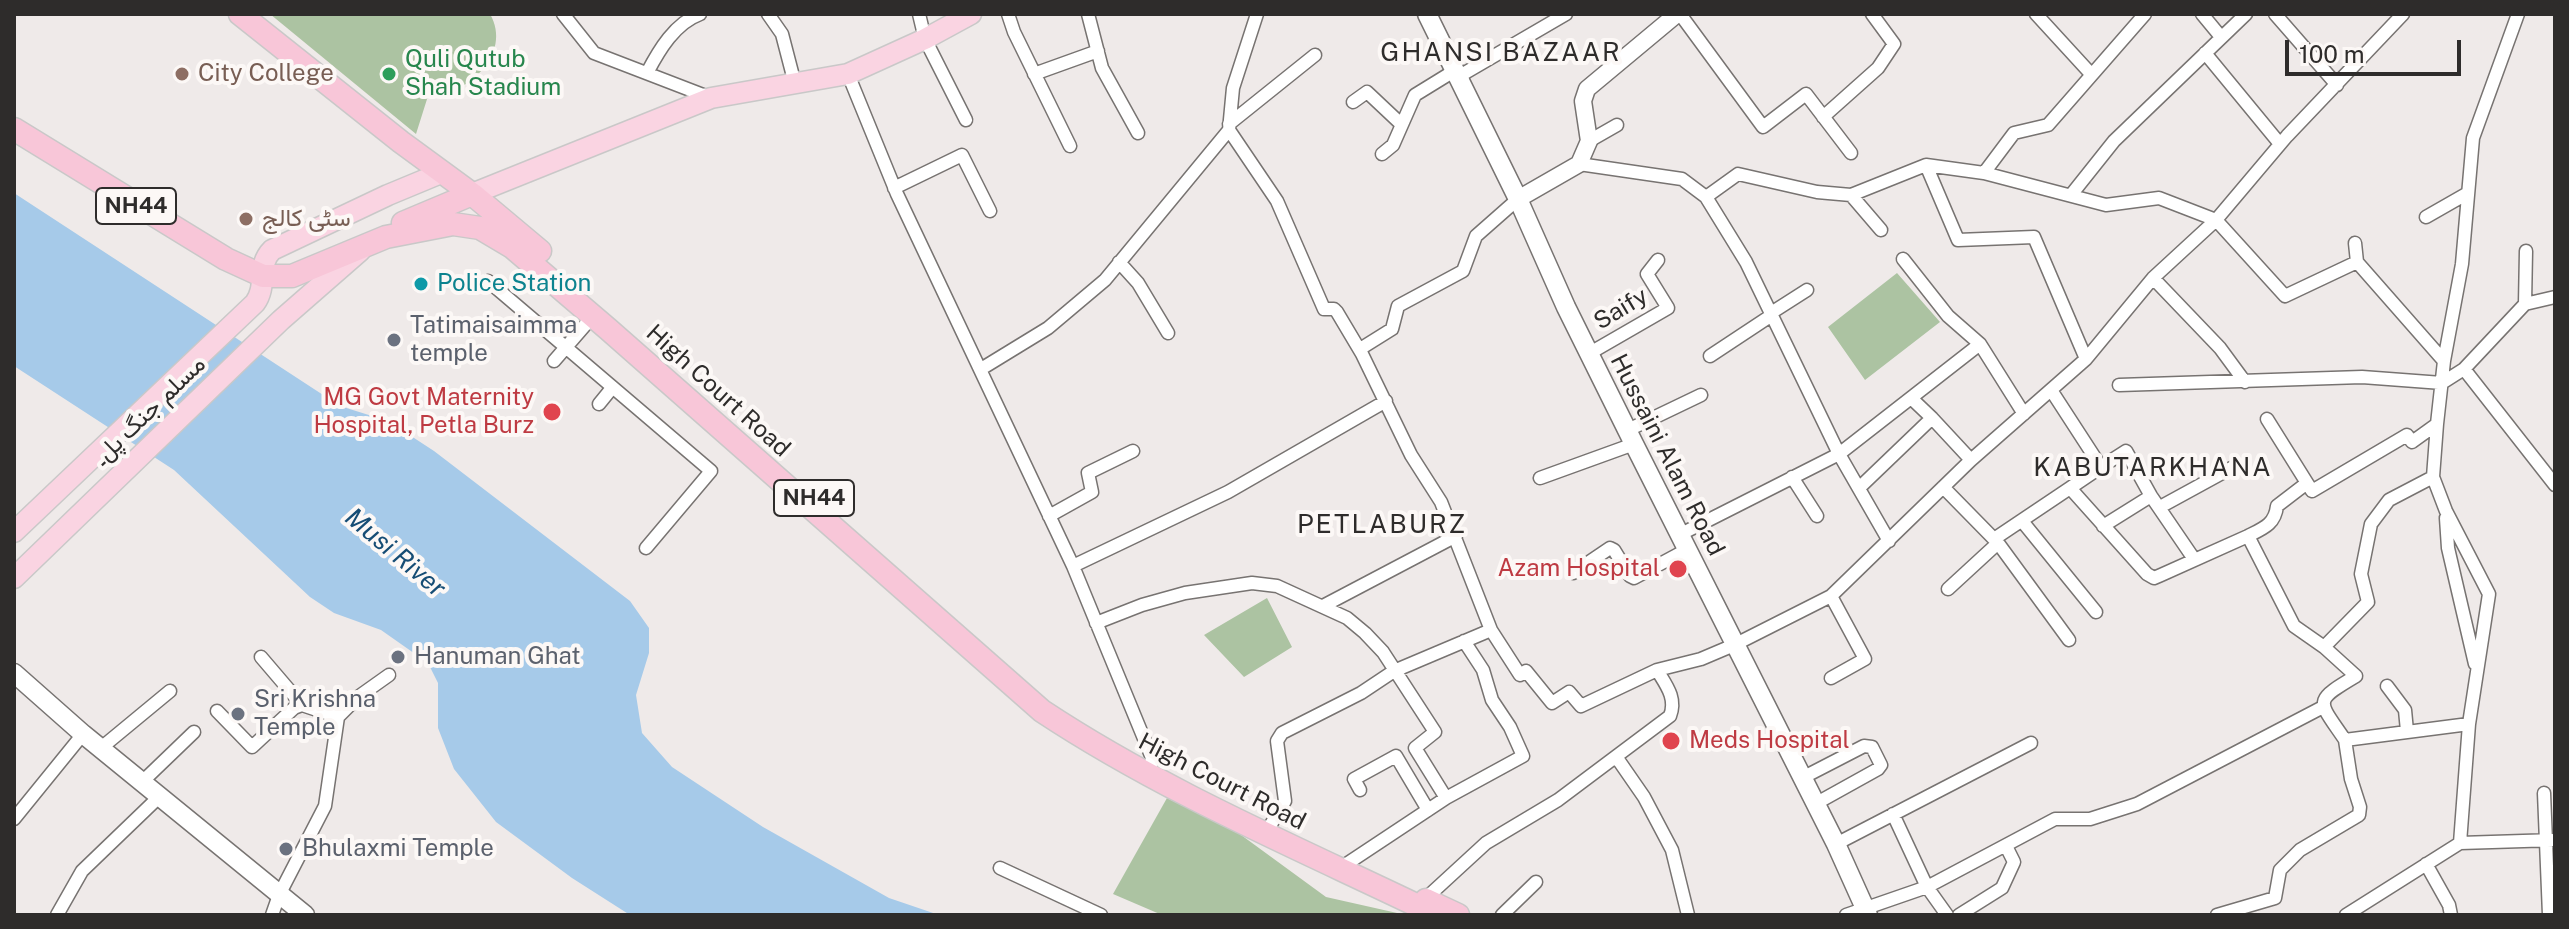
<!DOCTYPE html>
<html>
<head>
<meta charset="utf-8">
<style>
  body { margin:0 }
  #map { position:relative; width:2569px; height:929px; overflow:hidden; background:#efeae9; font-family:"Public Sans",sans-serif }
  canvas { display:block }
  .frame { position:absolute; inset:0; border:16px solid #2e2c2b; pointer-events:none }
  .scale { position:absolute; left:2285px; top:40px; width:176px; height:36px; box-sizing:border-box; border:4px solid #2e2c2b; border-top:0; padding-left:10px; font-size:24px; line-height:28px; white-space:nowrap; color:#2e2c2b; -webkit-text-stroke:6px #fcf8f6; paint-order:stroke }
</style>
</head>
<body>
<div id="map">
<canvas width="2569" height="929"></canvas>
<div class="frame"></div>
<div class="scale">100 m</div>
</div>
<script>
const ctx = document.querySelector('canvas').getContext('2d');
ctx.lineJoin = 'round';
function fill(path, color) { ctx.fillStyle = color; ctx.fill(path, 'evenodd'); }
function trace(path, color, width, dash) { ctx.strokeStyle = color; ctx.lineWidth = width; ctx.lineCap = dash ? 'butt' : 'round'; ctx.setLineDash(dash || []); ctx.stroke(path); }
function write(font, color, halo, rows, align = 'center') {
  ctx.font = font + ' "Public Sans",Vazirmatn,sans-serif'; ctx.lineWidth = 8; ctx.setLineDash([]); ctx.textBaseline = 'middle'; ctx.strokeStyle = halo; ctx.fillStyle = color; for (const [text, x, y, turn = 0] of rows) {
    ctx.save(); ctx.translate(x, y); ctx.rotate((+turn || 0) * Math.PI / 180); ctx.textAlign = isNaN(turn) ? turn : align; if (halo) ctx.strokeText(text, 0, 0); ctx.fillText(text, 0, 0); ctx.restore();
  }
}
fill(new Path2D(`
  M270,14H490C513,54 467,96 428,96L416,134Z
  M1897,273L1940,322L1865,380L1828,327Z
  M1267,598L1292,647L1244,677L1204,635Z
  M1167,798L1237,832L1326,897L1406,915H1162L1113,894Z`), '#acc3a2');
fill(new Path2D(`
  M14,193L340,406L388,421L434,451L630,601L649,628V653L636,695L642,733L672,767L763,827L889,898L939,915H630L572,878L496,822L454,769L438,728V683L428,663L381,630L334,613L310,597L174,470L14,366Z`), '#a6cae9');
const minor = new Path2D(`
  M563,14L594,53L711,98
  M768,14L782,34L795,84
  M919,14L925,39L966,120
  M1008,14L1014,32L1070,146
  M1088,14L1102,68L1138,133
  M1257,14L1233,88L1229,130L1277,201L1324,309H1334L1337,312L1362,354L1411,455L1441,502L1491,630L1520,675L1526,671L1552,703L1569,692L1581,706L1657,670L1701,659L1734,645L1831,596L1971,460L2086,359L2153,278L2216,220L2287,136L2403,14
  M1680,14L1763,127L1806,94L1851,153
  M2036,14L2091,74
  M2202,14L2221,37
  M2275,14L2337,85
  M2205,53L2280,144
  M647,73C659,50 675,23 700,14
  M848,74L897,194L1073,566L1152,758L1149,777
  M1034,74L1098,51
  M1462,85L1463,74L1566,14
  M1353,102L1367,92L1401,124
  M1823,117L1878,68L1894,44L1872,14
  M1229,124L1315,55
  M1589,141L1617,125
  M1382,154L1393,145L1415,95L1454,71
  M1579,164L1682,179L1706,197L1746,262L1839,454L1889,541
  M1926,165L1958,240L2034,237L2086,359
  M1984,173L2014,133L2048,125L2145,14
  M894,188L962,155L990,211
  M1851,195L1881,230
  M2071,195L2114,141L2246,14
  M1706,197L1738,174L1817,192L1851,195L1926,165L1984,173L2106,205L2159,198L2216,220L2285,296L2357,262L2444,361
  M2426,217L2468,193
  M2355,243L2357,262
  M1903,259L1948,316L1980,344L2024,414
  M1119,262L1138,283L1168,333
  M2153,278L2220,348L2245,382
  M488,281L711,471L646,548
  M2525,304L2526,251
  M1771,313L1807,290
  M1360,349L1392,329L1398,306L1463,271L1476,236L1518,199
  M1590,353L1668,308L1647,274L1658,260
  M1710,356L1772,315
  M554,361L593,316
  M981,369L1048,328L1105,280L1229,130
  M2464,369L2555,485
  M2119,385L2362,377L2442,383L2464,369L2525,304L2555,297
  M2051,390L2101,467L2070,488L2147,574L2154,578L2161,575L2248,536L2294,626L2324,647L2368,602L2361,574L2371,524L2389,500L2433,477
  M599,404L612,388
  M1932,418L1971,460
  M2267,419L2312,491L2407,435L2412,442L2437,424
  M1628,430L1701,395
  M2101,467L2126,451L2151,496L2194,559
  M1792,477L1817,516
  M1540,478L1634,444
  M1943,487L1994,539L2070,488
  M1859,488L1932,418L1911,398
  M2160,507L2235,466
  M1049,516L1092,492L1088,473L1133,451
  M2446,518L2448,548L2475,664
  M2022,521L2096,612
  M2103,526L2151,496
  M1681,534L1839,454L1980,344
  M2248,536C2264,528 2275,524 2277,506L2307,483
  M1073,566L1228,492L1386,401
  M1573,573L1610,548L1614,550L1630,576L1634,578L1688,549
  M1948,589L1998,543L2069,640
  M1831,596L1865,659L1831,678
  M1323,606L1456,536
  M1096,623L1142,605L1185,593L1252,583L1277,586L1347,618L1365,633L1383,652L1435,732L1415,748L1446,798
  M2324,647L2356,676C2312,702 2318,700 2345,740
  M261,657L302,705L338,717
  M2387,686L2405,710L2407,731
  M217,711L252,747L294,708L302,705
  M101,748L170,691
  M1617,758L1644,797L1672,850L1688,915
  M1802,778L1864,746L1872,747L1881,765L1878,769L1815,804
  M142,782L194,732
  M1360,790L1354,779L1396,756L1428,810
  M2544,793L2549,915
  M1893,814L1927,887L1947,915
  M14,819L83,734
  M1270,826L1285,801L1277,741L1282,733L1361,693L1394,671L1491,630
  M2460,843L2555,840
  M1836,844L2031,743
  M1348,863L1446,798L1523,756L1510,727L1492,700L1483,670L1464,641
  M2426,864L2449,905L2451,915
  M1000,868L1101,915
  M1424,900L1486,843L1558,800L1670,716C1677,698 1666,685 1657,670
  M57,915L82,871L160,796
  M272,915L279,895L325,806L338,717L358,697L389,675
  M1502,915L1536,882
  M1846,915L1927,887L2055,819H2090L2137,804L2323,707
  M1959,915L2002,888L2014,862L2006,846
  M2217,915L2275,898L2280,870L2300,850L2359,815L2360,807L2351,779L2345,740L2469,724
  M2346,915L2460,843L2469,724L2489,594L2446,511L2433,477L2437,424L2444,361L2462,264L2473,138L2518,14`);
const tertiary = new Path2D(`
  M1518,199L1579,164L1589,141L1583,101L1587,89L1677,14`);
const secondary = new Path2D(`
  M1427,14L1518,199L1566,307L1634,444L1836,844L1868,915
  M14,673L83,734L305,915`);
const primary = new Path2D(`
  M472,194L711,98L848,74L925,39L971,14
  M14,532L255,303C268,285 256,266 272,250L388,195L441,173
  M14,578L281,320L360,251`);
const trunk = new Path2D(`
  M240,14L401,142L472,194L540,251
  M14,129L226,259L263,276H292L386,237L453,224L480,228L512,247L608,329L1042,711C1166,793 1303,850 1437,915
  M403,223L472,194
  M1426,900L1458,915`);
trace(minor, '#777371', 15);
trace(tertiary, '#777371', 19);
trace(secondary, '#777371', 21);
trace(primary, '#c9c8c8', 23);
trace(trunk, '#c9c8c8', 25);
trace(minor, '#fff', 12);
trace(tertiary, '#fff', 16);
trace(secondary, '#fff', 18);
trace(primary, '#fad4e2', 20);
trace(trunk, '#f8c6d8', 22);
for (const [x, y, r, color] of [
  [182,74,8,"#8d6e63"],
  [389,74,8,"#2e9e5b"],
  [246,219,8,"#8d6e63"],
  [421,284,8,"#0f9aa8"],
  [394,340,8,"#6b7280"],
  [552,412,10,"#e0444e"],
  [1678,569,10,"#e0444e"],
  [398,657,8,"#6b7280"],
  [238,714,8,"#6b7280"],
  [1671,741,10,"#e0444e"],
  [286,849,8,"#6b7280"]
]) { const dot = new Path2D(); dot.arc(x, y, r, 0, 2 * Math.PI); ctx.fillStyle = color; ctx.fill(dot); trace(dot, '#fcf8f6', 3); }
for (const [x, y, w] of [
  [136,206,80],
  [814,498,80]
]) { const box = new Path2D(); box.roundRect(x - w / 2, y - 18, w, 36, 6); ctx.fillStyle = '#fcf8f6'; ctx.fill(box); trace(box, '#2e2c2b', 2); }
write('bold 22px', '#2e2c2b', null, [
  ["NH44",136,206],
  ["NH44",814,498]
]);
write('24px', '#27864d', '#fcf8f6', [
  ["Quli Qutub",405,60],
  ["Shah Stadium",405,88]
], 'left');
write('24px', '#785e54', '#fcf8f6', [
  ["City College",198,74],
  ["سٹی کالج",262,219]
], 'left');
write('24px', '#0d838f', '#fcf8f6', [
  ["Police Station",437,284]
], 'left');
write('24px', '#2e2c2b', '#fcf8f6', [
  ["Saify",1621,309,-31],
  ["High Court Road",718,391,42],
  ["مسلم جنگ پل۔",149,411,-44],
  ["Hussaini Alam Road",1667,455,63],
  ["High Court Road",1222,782,27]
]);
write('24px', '#5b616d', '#fcf8f6', [
  ["Tatimaisaimma",410,326],
  ["temple",410,354],
  ["Hanuman Ghat",414,657],
  ["Sri Krishna",254,700],
  ["Temple",254,728],
  ["Bhulaxmi Temple",302,849]
], 'left');
write('24px', '#be3a42', '#fcf8f6', [
  ["MG Govt Maternity",534,398],
  ["Hospital, Petla Burz",534,426],
  ["Azam Hospital",1660,569],
  ["Meds Hospital",1689,741,"left"]
], 'right');
ctx.letterSpacing = '2px';
write('26px', '#2e2c2b', '#fcf8f6', [
  ["GHANSI BAZAAR",1501,53],
  ["KABUTARKHANA",2153,468],
  ["PETLABURZ",1382,525]
]);
ctx.letterSpacing = '0px';
write('italic 26px', '#164d75', '#fcf8f6', [
  ["Musi River",395,553,40]
]);
</script>
</body>
</html>
